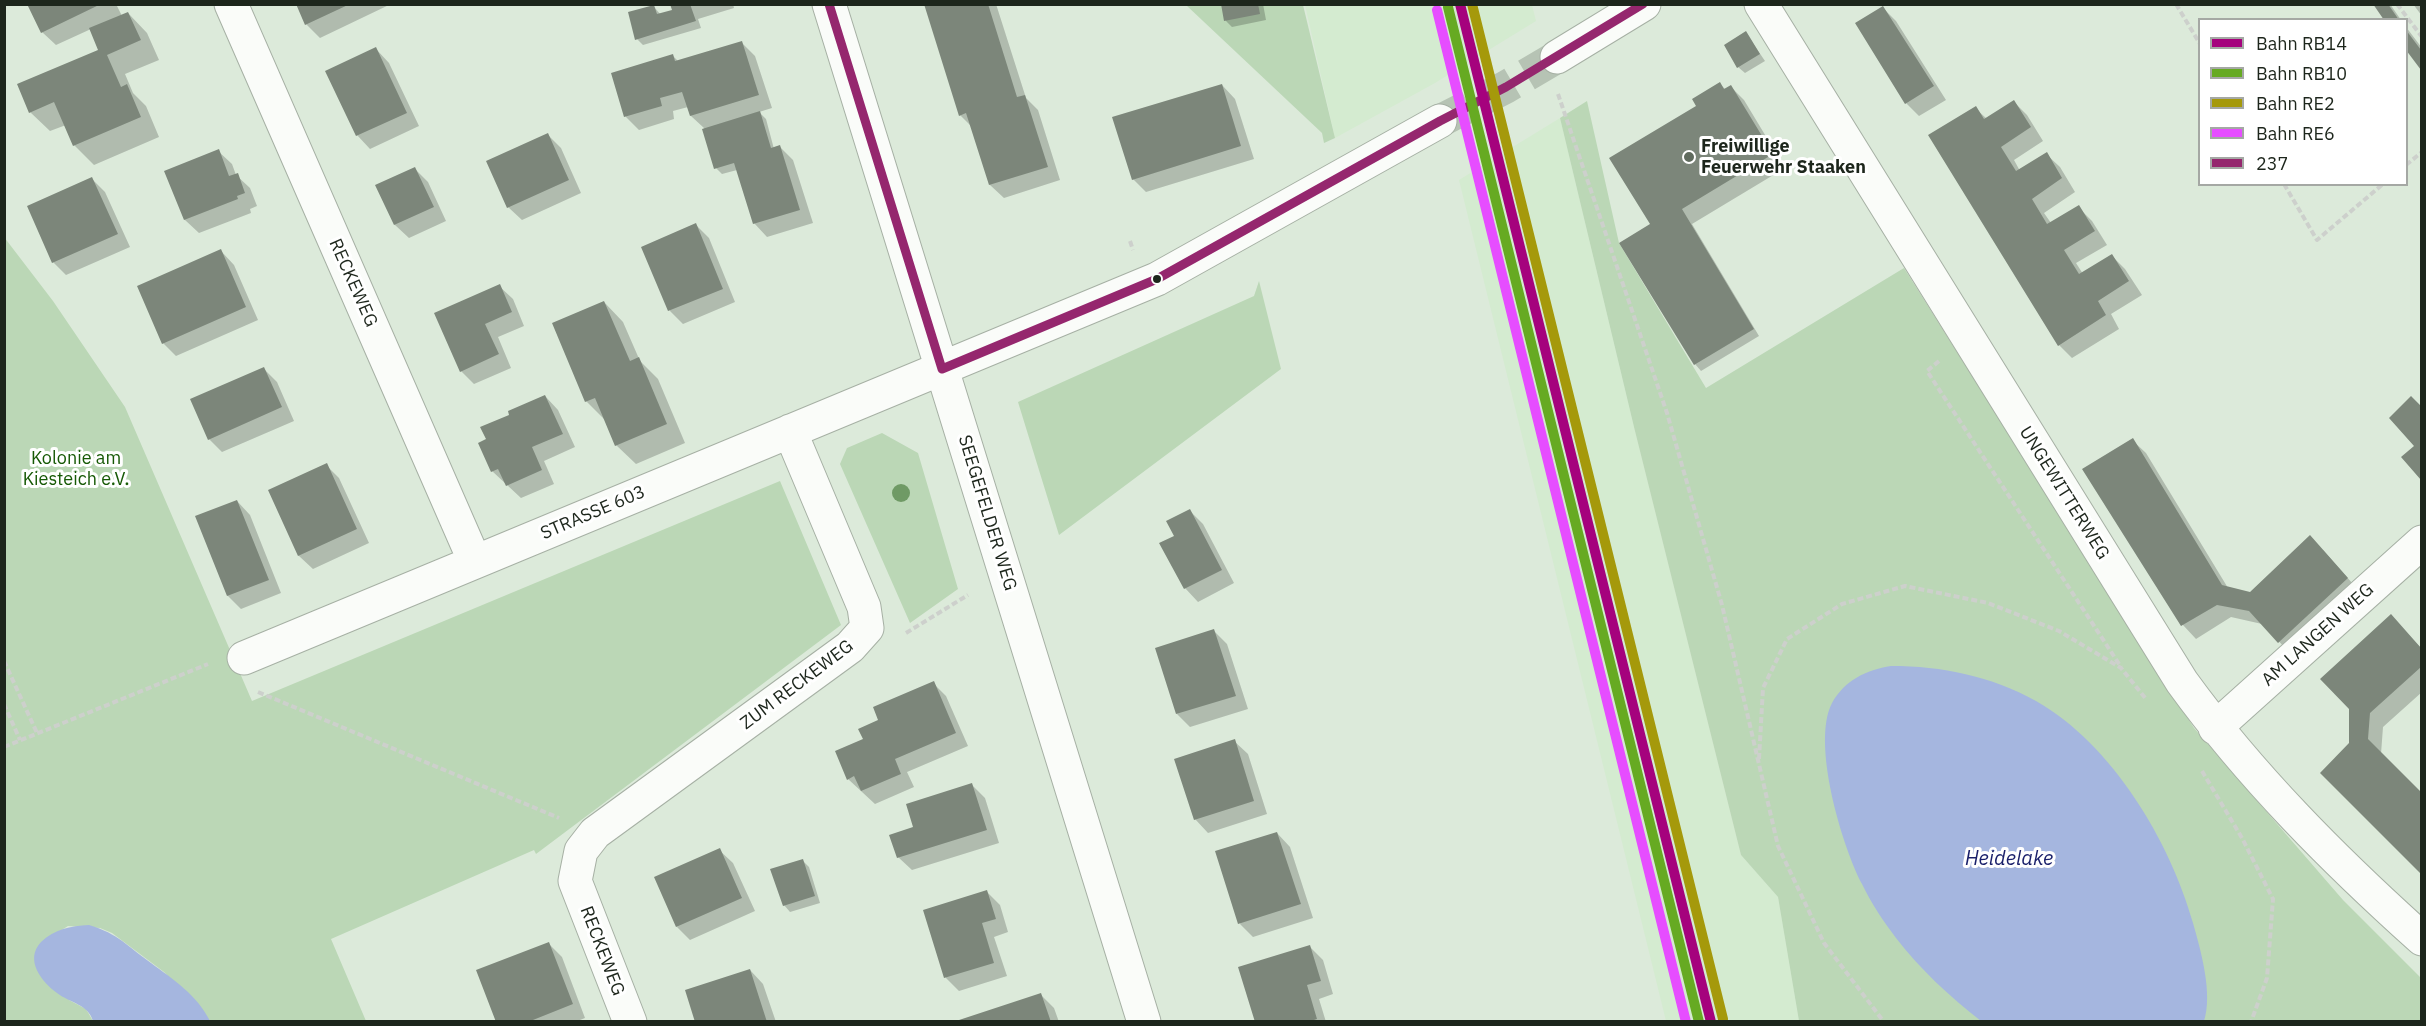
<!DOCTYPE html>
<html>
<head>
<meta charset="utf-8">
<style>
  body { margin:0 }
  #map { position:relative; width:2426px; height:1026px; overflow:hidden; background:#dceada; font-family:"IBM Plex Sans",sans-serif }
  canvas { display:block }
  .frame { position:absolute; inset:0; border:6px solid #1d261c; pointer-events:none }
  .legend { position:absolute; left:2198px; top:18px; width:210px; height:168px; box-sizing:border-box; background:#fff; border:2px solid #a5a8a4; margin:0; padding:8px 10px; list-style:none; font-size:18px; color:#1d261c }
  .legend li { display:flex; align-items:center; gap:12px; height:30px }
  .legend b { width:30px; border:2px solid #a5a8a4 }
</style>
</head>
<body>
<div id="map">
<canvas width="2426" height="1026"></canvas>
<div class="frame"></div>
<ul class="legend">
<li><b style="height:8px;background:#a5027d"></b>Bahn RB14</li>
<li><b style="height:8px;background:#6a2"></b>Bahn RB10</li>
<li><b style="height:8px;background:#a5990b"></b>Bahn RE2</li>
<li><b style="height:8px;background:#e64dff"></b>Bahn RE6</li>
<li><b style="height:8px;background:#95276e"></b>237</li>
</ul>
</div>
<script>
const ctx = document.querySelector('canvas').getContext('2d');
ctx.lineJoin = 'round';
function fill(path, color) { ctx.fillStyle = color; ctx.fill(path, 'evenodd'); }
function trace(path, color, width, dash) { ctx.strokeStyle = color; ctx.lineWidth = width; ctx.lineCap = dash ? 'butt' : 'round'; ctx.setLineDash(dash || []); ctx.stroke(path); }
function write(font, color, halo, rows, align = 'center') {
  ctx.font = font + ' "IBM Plex Sans",sans-serif'; ctx.lineWidth = 6; ctx.setLineDash([]); ctx.textBaseline = 'middle'; ctx.strokeStyle = halo; ctx.fillStyle = color; for (const [text, x, y, turn = 0] of rows) {
    ctx.save(); ctx.translate(x, y); ctx.rotate((+turn || 0) * Math.PI / 180); ctx.textAlign = isNaN(turn) ? turn : align; if (halo) ctx.strokeText(text, 0, 0); ctx.fillText(text, 0, 0); ctx.restore();
  }
}
fill(new Path2D(`
  M1305,5H1532L1536,21L1435,83L1335,138Z
  M1560,118L1634,427L1741,855L1778,897L1799,1021H1666L1459,180Z`), '#d4ebd0');
fill(new Path2D(`
  M1186,5H1303L1335,138L1324,143L1322,133Z
  M1587,101L1619,243L1706,388L1904,268L2194,728L2343,900L2421,978V1021H1799L1778,897L1741,855L1634,427L1560,118Z
  M4,237L53,301L125,407L252,701L780,481L841,625L536,854L534,850L331,939L366,1021H210L164,972L112,933L100,928L68,926L41,943L69,1000L86,1009L93,1021H5Z
  M1259,281L1281,369L1059,535L1018,402L1254,296Z
  M882,433L918,453L958,589L910,623L840,464L847,448Z`), '#bbd7b6');
fill(new Path2D(`
  M1891,666C1942,666 1991,676 2036,701C2112,744 2170,841 2193,923C2201,951 2213,994 2204,1021H1981C1950,997 1920,969 1896,938C1884,922 1871,903 1862,884C1842,846 1811,743 1832,703C1845,680 1866,670 1891,666Z
  M89,925C119,934 127,946 151,963C174,980 197,995 210,1021H93C88,1004 70,1003 57,993C42,982 24,960 41,942C55,929 70,926 89,925Z`), '#a5b6df');
fill(new Path2D(`
  M29,4H116L122,16L128,13L147,33L159,60L125,74L133,93L146,106L159,137L94,165L74,145L66,125L50,131L30,112L100,51L91,29L56,45L42,32Z
  M297,4H391L320,38L306,24Z
  M672,4H733L734,8L698,19L701,28L643,45L637,39L654,7L661,15L674,11Z
  M925,4H996L1026,98L1038,110L1060,180L1004,198L990,185L972,127L960,115Z
  M1222,4H1263L1266,20L1232,27L1226,21Z
  M2375,4H2390L2401,20H2386Z
  M2413,4H2422V16Z
  M1883,8L1896,21L1946,100L1919,116L1906,103Z
  M2406,27L2422,48V67L2406,47Z
  M1746,33L1765,61L1745,73L1738,67Z
  M742,43L755,56L772,108L759,112L766,119L774,149L780,147L793,160L813,223L767,237L754,223L737,170L722,174L716,168L704,128L691,116L688,107L673,111L674,119L639,130L626,117L613,74L673,56L679,62Z
  M376,49L389,63L419,126L370,149L357,135Z
  M1720,84L1726,90L1731,87L1744,100L1785,168L1692,224L1759,336L1701,371L1695,364L1652,225L1698,106Z
  M1222,85L1235,99L1254,159L1146,192L1133,179Z
  M2014,102L2027,115L2043,141L2014,160L2020,171L2046,154L2060,167L2075,192L2044,213L2051,223L2078,207L2092,221L2107,245L2076,263L2083,274L2111,255L2125,269L2142,295L2111,314L2119,329L2072,358L2059,345L1975,108L1987,119Z
  M548,135L561,148L581,193L522,220L508,207Z
  M218,151L232,164L236,175L250,188L257,206L250,209L251,213L199,233L185,220L166,172Z
  M415,169L428,182L446,221L409,238L395,225L377,186Z
  M92,179L105,192L130,247L66,275L53,262Z
  M696,225L709,238L735,302L683,324L670,311L643,247Z
  M221,251L234,265L258,320L176,356L163,343Z
  M499,286L513,299L524,326L498,337L511,368L474,384L461,371Z
  M604,302L623,322L640,361L658,379L685,443L636,464L616,445L606,421L586,401L554,324Z
  M264,369L277,382L294,421L222,452L209,439Z
  M545,396L558,410L575,447L544,461L554,484L521,498L492,471L512,415Z
  M2411,398L2422,409V478L2403,457L2416,446Z
  M2132,440L2146,453L2228,588L2251,593L2323,550L2360,592L2292,655L2262,624L2231,617L2196,639L2183,625L2084,470Z
  M326,465L339,478L369,543L313,569L299,556L270,491Z
  M237,501L250,515L281,593L241,609L228,596L197,517Z
  M1190,511L1203,524L1234,583L1198,602L1185,588L1176,536Z
  M2404,630L2422,649V692L2383,727L2381,754L2422,794V872L2322,773L2351,743Z
  M1214,631L1227,644L1248,709L1190,727L1177,714Z
  M933,683L946,696L968,746L907,772L914,787L875,804L848,779L865,740L880,721Z
  M1234,741L1248,754L1267,814L1208,833L1195,819Z
  M972,785L985,798L999,843L912,870L898,857L915,828Z
  M1277,833L1290,847L1313,918L1253,937L1240,924Z
  M719,850L733,863L755,911L690,940L677,927Z
  M802,860L809,867L820,903L790,912L784,905Z
  M987,892L1000,905L1008,932L994,937L1007,976L959,991L946,978L925,911Z
  M549,944L562,957L585,1018L575,1022H497Z
  M1310,947L1323,960L1333,994L1319,999L1326,1022H1256Z
  M750,970L763,984L776,1022H696Z
  M1041,995L1054,1008L1059,1022H959Z`), '#0003');
fill(new Path2D(`
  M27,4H101L41,33Z
  M296,4H350L305,25Z
  M670,4H690L696,21L635,40L628,12L654,5L657,14L672,10Z
  M924,4H988L1017,97L1025,95L1048,167L989,185L966,113L959,116Z
  M1221,4H1258L1260,14L1224,21Z
  M2373,4H2388L2399,20H2384Z
  M1883,6L1934,86L1905,104L1855,23Z
  M128,12L141,40L107,55L121,87L127,84L141,117L73,146L54,102L29,113L17,84L98,50L89,28Z
  M2406,30L2421,50V70L2406,50Z
  M1746,31L1760,54L1737,68L1724,45Z
  M742,41L759,95L690,116L682,92L660,98L662,106L624,117L611,73L673,54L675,61Z
  M376,47L407,113L356,136L325,71Z
  M1720,82L1724,89L1731,85L1773,154L1682,209L1754,329L1694,365L1619,243L1650,224L1609,158L1696,106L1692,99Z
  M1222,84L1241,146L1132,180L1112,117Z
  M2014,100L2031,127L2001,147L2016,171L2047,152L2062,178L2032,199L2047,224L2079,205L2095,231L2064,250L2079,274L2112,254L2129,281L2098,301L2106,315L2058,346L1928,135L1976,106L1984,119Z
  M760,111L771,148L780,145L800,210L753,224L734,163L714,169L702,129Z
  M548,133L569,180L507,208L486,161Z
  M219,149L229,176L238,173L245,193L237,196L238,199L184,220L164,171Z
  M415,167L434,207L394,225L375,185Z
  M92,177L118,234L52,263L27,206Z
  M696,223L723,289L668,311L641,247Z
  M221,249L246,307L162,344L137,286Z
  M500,284L512,312L485,324L499,354L460,372L434,313Z
  M604,301L630,361L639,357L667,424L615,446L595,398L585,402L552,323Z
  M264,367L282,407L208,440L190,399Z
  M545,395L563,434L532,447L542,470L506,486L498,469L491,472L478,443L486,439L480,427L509,415L508,411Z
  M2411,396L2421,406V480L2401,457L2414,446L2389,418Z
  M2133,438L2222,585L2250,592L2310,535L2348,578L2278,643L2249,611L2217,605L2181,626L2082,469Z
  M327,463L357,529L298,556L268,490Z
  M237,500L269,580L227,596L195,516Z
  M1190,509L1222,570L1184,589L1159,543L1174,536L1166,521Z
  M2391,614L2421,648V667L2370,713L2368,739L2421,792V874L2320,773L2349,743V709L2320,679Z
  M1214,629L1236,696L1176,714L1155,648Z
  M934,681L956,733L895,759L901,774L861,791L854,776L847,780L835,751L863,739L858,729L878,720L873,707Z
  M1235,739L1254,801L1194,820L1174,759Z
  M972,783L987,830L897,858L889,835L913,827L906,804Z
  M1277,832L1301,904L1238,924L1215,851Z
  M720,848L742,898L676,927L654,877Z
  M803,859L815,896L783,906L770,869Z
  M987,890L996,919L982,923L994,963L944,978L923,910Z
  M549,942L573,1004L528,1022H496L476,970Z
  M1310,945L1321,981L1307,985L1317,1019L1308,1022H1255L1238,967Z
  M750,969L767,1022H695L685,990Z
  M1041,993L1051,1022H956V1021Z`), '#7c867a');
trace(new Path2D(`
  M1440,121L1506,87L1557,57`), '#b6c3b4', 33, [33, 16]);
const minor = new Path2D(`
  M231,4L475,562
  M829,4L1144,1022
  M1761,4L2182,682C2251,777 2335,861 2422,939
  M1557,57L1644,4
  M244,658L1157,279L1440,121
  M2215,728L2422,542
  M630,1022L575,881L581,851L595,833L850,647L867,628L864,607L790,431`);
trace(minor, '#a6b0a4', 35);
trace(new Path2D(`
  M2176,4L2200,44
  M2397,4L2422,37
  M1558,94L1667,413L1722,605L1778,846L1824,943L1884,1022
  M2406,165L2422,152
  M2284,184L2317,240L2383,184
  M1130,241L1133,250
  M1939,361L1927,371L2121,667
  M906,633L968,595
  M4,661L37,733
  M258,692L559,818
  M4,704L20,740
  M4,747L208,664
  M1759,759L1763,688L1787,639L1842,604L1905,586L1988,603L2059,631L2121,668L2146,699
  M2202,771L2242,838L2273,899L2267,978L2251,1022`), '#cdd0cc', 4, [6, 3]);
trace(minor, '#fafcf9', 33);
trace(new Path2D(`
  M829,4L942,369
  M942,369L1157,279L1440,121L1506,87L1643,4`), '#95276e', 9);
trace(new Path2D(`
  M1460,4L1711,1022`), '#a5027d', 10);
trace(new Path2D(`
  M1448,7L1699,1022`), '#6a2', 10);
trace(new Path2D(`
  M1472,4L1723,1019`), '#a5990b', 10);
trace(new Path2D(`
  M1437,10L1686,1022`), '#e64dff', 10);
ctx.fillStyle = '#6f9a65';
for (const [x, y] of [
  [901,493]
]) { ctx.beginPath(); ctx.arc(x, y, 9, 0, 2 * Math.PI); ctx.fill(); }
for (const [x, y, r, color] of [
  [1689,157,6,"#606b5e"],
  [1157,279,5,"#1d261c"]
]) { const dot = new Path2D(); dot.arc(x, y, r, 0, 2 * Math.PI); ctx.fillStyle = color; ctx.fill(dot); trace(dot, '#fff', 2); }
write('bold 18px', '#1d261c', '#fff', [
  ["Freiwillige",1701,147],
  ["Feuerwehr Staaken",1701,168]
], 'left');
write('18px', '#1d261c', '#fff', [
  ["RECKEWEG",353,283,66],
  ["UNGEWITTERWEG",2064,493,58],
  ["STRASSE 603",593,513,-23],
  ["SEEGEFELDER WEG",987,513,73],
  ["AM LANGEN WEG",2318,635,-42],
  ["ZUM RECKEWEG",797,685,-37],
  ["RECKEWEG",602,951,69]
]);
write('18px', '#165905', '#fff', [
  ["Kolonie am",76,459],
  ["Kiesteich e.V.",76,480]
]);
write('italic 20px', '#191f6a', '#fff', [
  ["Heidelake",2009,859]
]);
</script>
</body>
</html>
